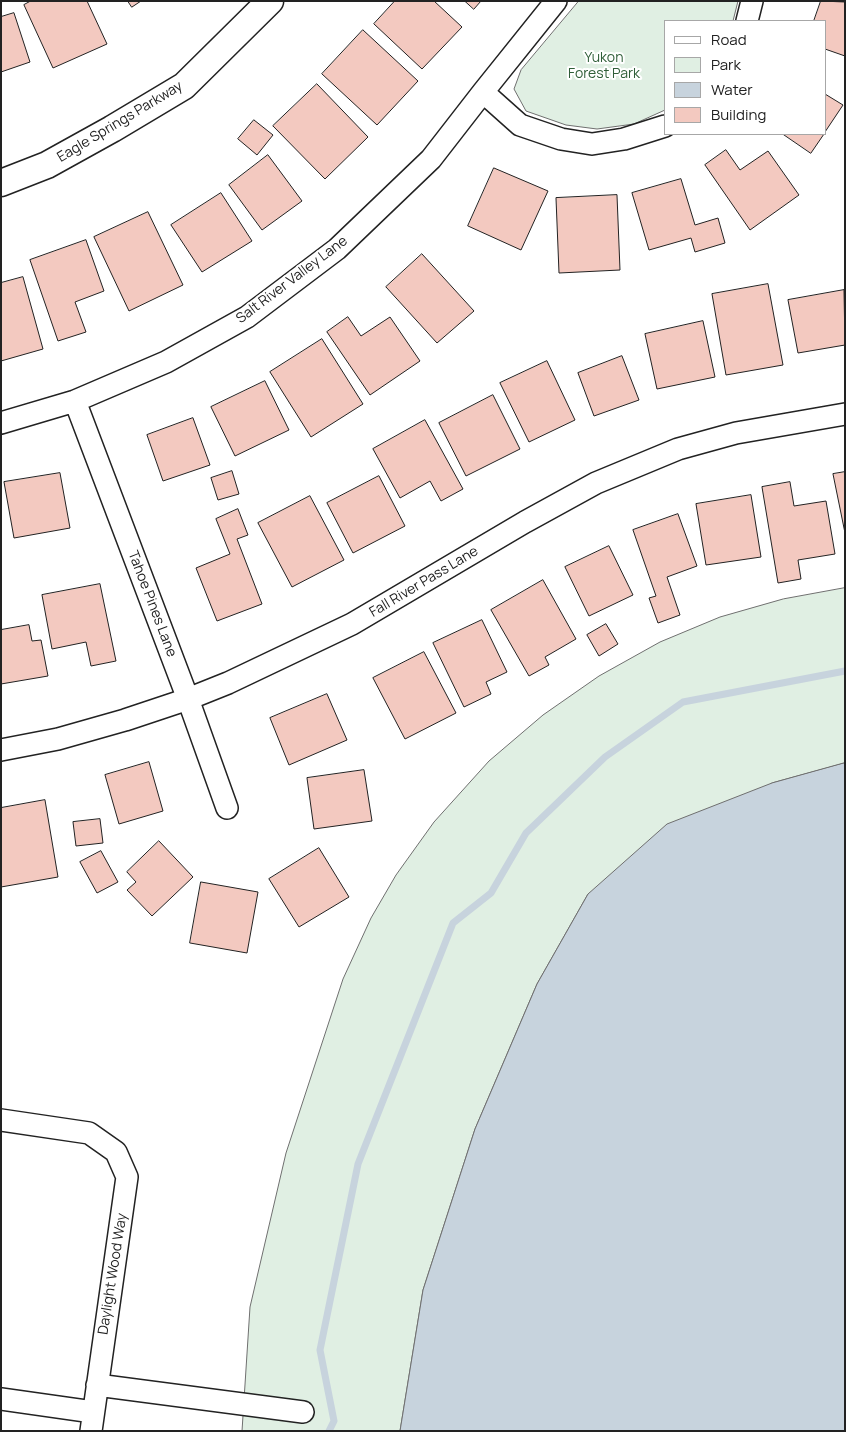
<!DOCTYPE html>
<html>
<head>
<meta charset="utf-8">
<style>
  body { margin:0 }
  #map { position:relative; width:846px; height:1432px; overflow:hidden; background:#fff; font-family:Manrope,sans-serif }
  canvas { display:block }
  .frame { position:absolute; inset:0; border:2px solid #222; pointer-events:none }
  .legend { position:absolute; left:664px; top:20px; width:162px; height:115px; box-sizing:border-box; background:#fff; border:1px solid #a7a7a7; margin:0; padding:6px 9px; list-style:none; font-size:15px; color:#222 }
  .legend li { display:flex; align-items:center; gap:10px; height:25px }
  .legend b { width:25px; border:1px solid #a7a7a7 }
</style>
</head>
<body>
<div id="map">
<canvas width="846" height="1432"></canvas>
<div class="frame"></div>
<ul class="legend">
<li><b style="height:6px;background:#fff"></b>Road</li>
<li><b style="height:14px;background:#e0efe3"></b>Park</li>
<li><b style="height:14px;background:#c7d3dd"></b>Water</li>
<li><b style="height:14px;background:#f3c9c0"></b>Building</li>
</ul>
</div>
<script>
const ctx = document.querySelector('canvas').getContext('2d');
ctx.lineJoin = 'round';
function fill(path, color) { ctx.fillStyle = color; ctx.fill(path, 'evenodd'); }
function trace(path, color, width, dash) { ctx.strokeStyle = color; ctx.lineWidth = width; ctx.lineCap = dash ? 'butt' : 'round'; ctx.setLineDash(dash || []); ctx.stroke(path); }
function write(font, color, halo, rows, align = 'center') {
  ctx.font = font + ' Manrope,sans-serif'; ctx.lineWidth = 4; ctx.setLineDash([]); ctx.textBaseline = 'middle'; ctx.strokeStyle = halo; ctx.fillStyle = color; for (const [text, x, y, turn = 0] of rows) {
    ctx.save(); ctx.translate(x, y); ctx.rotate((+turn || 0) * Math.PI / 180); ctx.textAlign = isNaN(turn) ? turn : align; if (halo) ctx.strokeText(text, 0, 0); ctx.fillText(text, 0, 0); ctx.restore();
  }
}
const green = new Path2D(`
  M579,1H738L733,21H665V110L634,124L597,129L566,125L526,111L514,89L521,70Z
  M845,588V763L772,783L588,894L537,984L475,1129L423,1290L400,1431H242L250,1307L286,1153L343,979L371,918L396,875L434,822L489,761L543,715L599,676L660,642L720,617L783,599Z`);
fill(green, '#e0efe3');
trace(green, '#6f6f6f', 1);
const water = new Path2D(`
  M845,763V1431H400L423,1290L475,1129L537,984L588,894L667,824L772,783Z`);
fill(water, '#c7d3dd');
trace(water, '#6f6f6f', 1);
trace(new Path2D(`
  M329,1431L334,1421L320,1350L358,1164L453,923L491,893L526,833L605,757L683,702L845,671`), '#c7d3dd', 7);
const building = new Path2D(`
  M31,1H87L107,44L53,68L24,5Z
  M128,1H141L132,7Z
  M395,1H434L462,27L422,69L374,24Z
  M465,1H481L474,9Z
  M821,1L845,2V56L825,49V21H814Z
  M14,13L30,62L1,72V17Z
  M363,30L418,81L377,125L322,74Z
  M317,84L368,137L325,179L273,126Z
  M825,94L843,105L825,132Z
  M254,120L273,135L257,155L238,139Z
  M783,134H824L811,153Z
  M726,150L740,170L768,151L799,195L750,230L705,165Z
  M268,155L302,201L262,230L229,185Z
  M494,168L548,191L521,250L468,226Z
  M681,179L695,225L718,218L725,243L695,252L691,238L649,250L632,193Z
  M221,193L252,241L202,272L171,225Z
  M617,195L620,270L559,273L556,198Z
  M148,212L183,285L129,311L94,237Z
  M86,240L104,291L75,302L86,332L58,341L30,260Z
  M422,254L474,311L437,343L386,287Z
  M23,277L43,349L1,361V283Z
  M768,284L783,365L726,375L712,294Z
  M844,290L845,345L798,353L788,300Z
  M348,317L361,336L390,317L420,361L370,395L327,332Z
  M703,321L715,377L657,389L645,334Z
  M322,339L363,404L311,437L270,372Z
  M622,356L639,400L594,416L578,373Z
  M547,361L575,420L529,442L500,383Z
  M265,381L289,430L235,456L211,407Z
  M493,395L520,449L466,476L439,423Z
  M193,418L210,465L163,481L147,435Z
  M425,420L463,489L441,501L430,481L400,498L373,449Z
  M232,471L239,494L218,500L211,478Z
  M845,472V533L833,474Z
  M60,473L70,528L14,538L4,482Z
  M379,476L405,526L353,553L327,503Z
  M790,482L794,506L826,501L835,554L798,560L801,579L778,583L762,487Z
  M751,495L761,557L706,565L696,504Z
  M310,496L344,560L292,587L258,523Z
  M238,509L248,535L237,539L262,604L217,621L196,568L230,554L216,519Z
  M678,514L697,566L667,577L680,615L658,623L649,598L656,596L633,530Z
  M609,546L633,595L589,616L565,567Z
  M543,580L576,639L545,657L549,665L529,676L491,610Z
  M100,584L116,661L91,666L86,642L52,649L42,595Z
  M482,620L507,672L486,682L491,694L464,707L433,643Z
  M606,624L618,644L599,656L587,635Z
  M29,625L32,641L41,640L48,676L1,684V630Z
  M424,652L456,713L405,739L373,678Z
  M327,694L347,740L289,765L270,718Z
  M149,762L163,811L119,824L105,775Z
  M364,770L372,821L314,829L307,778Z
  M45,800L58,877L1,887V808Z
  M100,819L103,843L76,846L73,822Z
  M159,841L193,877L152,916L127,890L136,882L127,872Z
  M319,848L349,897L299,927L269,879Z
  M101,851L118,882L97,893L80,862Z
  M201,882L258,892L247,953L190,943Z`);
fill(building, '#f3c9c0');
trace(building, '#222', 1);
const minor = new Path2D(`
  M747,21L752,1
  M483,92L520,125L561,139L592,144L624,139L665,126
  M75,401L188,699L227,808
  M1,423L75,401L166,362L247,317L337,249L431,159L483,92L556,1
  M1,750L58,739L125,720L188,699L228,683L352,624L525,522L596,483L678,449L736,433L845,414
  M1,1120L89,1133L116,1152L127,1177L91,1431
  M97,1385L303,1412
  M1,1399L93,1412`);
const tertiary = new Path2D(`
  M1,183L47,165L112,129L184,86L270,1`);
trace(minor, '#222', 24);
trace(tertiary, '#222', 29);
trace(minor, '#fff', 21);
trace(tertiary, '#fff', 26);
write('14px', '#2f5e38', '#fff', [
  ["Yukon",604,58],
  ["Forest Park",604,74]
]);
write('14px', '#222', '#fff', [
  ["Eagle Springs Parkway",120,122,-31],
  ["Salt River Valley Lane",292,280,-37],
  ["Fall River Pass Lane",424,582,-31],
  ["Tahoe Pines Lane",152,604,69],
  ["Daylight Wood Way",113,1274,-81]
]);
</script>
</body>
</html>
